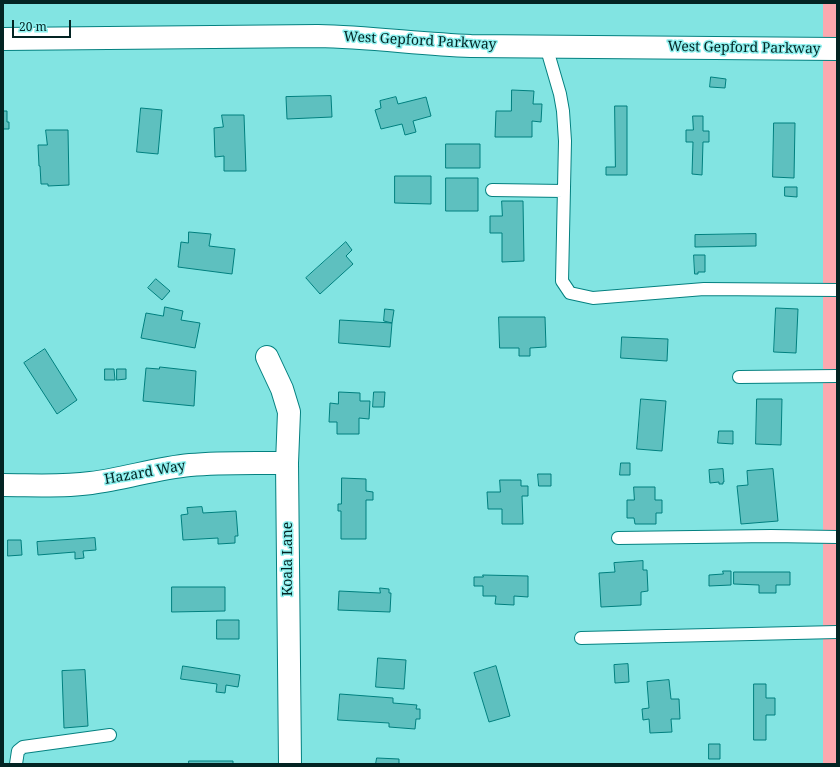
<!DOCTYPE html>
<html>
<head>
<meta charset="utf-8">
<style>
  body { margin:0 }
  #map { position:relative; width:840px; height:767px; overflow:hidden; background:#82e4e2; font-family:"Noto Serif",serif }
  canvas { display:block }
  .frame { position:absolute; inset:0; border:4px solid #032423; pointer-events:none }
  .scale { position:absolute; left:12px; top:20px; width:59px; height:18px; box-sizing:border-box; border:2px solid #032423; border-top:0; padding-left:5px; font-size:12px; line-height:14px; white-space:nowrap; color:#032423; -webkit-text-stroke:3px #8ff1ef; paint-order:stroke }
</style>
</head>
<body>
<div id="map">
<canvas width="840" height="767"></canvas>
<div class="frame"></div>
<div class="scale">20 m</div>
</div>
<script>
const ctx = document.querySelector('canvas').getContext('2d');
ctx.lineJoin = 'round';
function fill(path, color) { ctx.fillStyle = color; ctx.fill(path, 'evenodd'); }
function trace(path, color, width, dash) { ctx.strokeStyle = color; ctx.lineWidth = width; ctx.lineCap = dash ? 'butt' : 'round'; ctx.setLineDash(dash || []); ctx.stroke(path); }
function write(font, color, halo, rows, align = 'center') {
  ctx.font = font + ' "Noto Serif",serif'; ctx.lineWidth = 3; ctx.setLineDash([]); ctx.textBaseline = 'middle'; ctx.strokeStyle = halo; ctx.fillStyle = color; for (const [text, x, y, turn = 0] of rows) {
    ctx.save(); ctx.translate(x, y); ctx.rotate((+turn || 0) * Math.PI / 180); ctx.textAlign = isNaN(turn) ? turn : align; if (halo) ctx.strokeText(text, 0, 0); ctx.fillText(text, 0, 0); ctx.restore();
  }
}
fill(new Path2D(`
  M823,3H837V764H823Z`), '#fca8af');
const building = new Path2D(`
  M711,77L726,79L725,88L710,87Z
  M512,90L534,91L533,104H542L541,122L532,121V137H495L496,111H511Z
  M331,96L332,117L287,119L286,97Z
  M396,97L398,104L426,97L431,116L413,121L416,132L405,135L402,124L381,129L375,110L381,108L380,101Z
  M615,106H627V175H606V167H615Z
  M141,108L162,110L158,154L137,152Z
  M3,111H7V122H9V129H3Z
  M222,115H244L246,171H224V156L215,157L214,128L223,127Z
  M693,116H703V131H709V142H703L702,175L692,174L693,142H686V130H693Z
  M774,123H795L794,178L773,177Z
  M46,130H68L69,185L48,186V184H41L40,166H39L38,145H47Z
  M446,144H480V168H446Z
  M395,176H431V204L395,203Z
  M446,178H478V211H446Z
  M785,187H797V197L785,196Z
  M502,201H523L524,261L502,262V233H490V216H502Z
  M189,232L211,234L209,246L235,249L232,274L178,267L181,242L188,243Z
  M756,234V246L695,247V235Z
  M346,242L352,250L346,256L353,264L320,294L306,278Z
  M694,255H705V272H698V274H695Z
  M156,279L170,291L162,300L148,288Z
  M165,307L183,311L181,320L200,323L195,348L141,338L146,313L163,316Z
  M776,308L798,309L796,353L774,352Z
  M385,309L394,310L392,323L384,321Z
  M499,317H545L546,347L530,348V356H519V348H500Z
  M340,320L392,323L390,347L339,343Z
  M622,337L668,339L667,361L621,358Z
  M45,349L77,400L57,414L24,363Z
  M160,367L196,371L194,406L143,401L146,368L159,369Z
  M105,369H114L115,380H105Z
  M117,369H126V379L117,380Z
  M339,392L360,393V401H370L369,419L359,418V434H337V422H329L330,403L338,404Z
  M374,392H385L384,407H373Z
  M641,399L666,401L662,451L637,449Z
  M757,399H782L781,445L756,444Z
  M719,431H733V444L718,443Z
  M621,463H630V475H620Z
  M723,469L724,482H723V484H719V482L710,483L709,470Z
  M773,469L778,521L741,524L737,486L748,485L747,471Z
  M538,474H551V486H539Z
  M342,478L366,479V491L373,492V500H366V539H341V511H338V504H341Z
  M500,480H521V486H528V496H522L523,524H502V509H488L487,492H500Z
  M634,487H655V500H662V513H656V524H635L634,518H627V500H634Z
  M202,507L203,513L236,511L238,536H235V543L218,544V538L183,540L181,515L188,514L187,508Z
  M95,538L96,550L83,551L84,558L75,559V552L38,555L37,542Z
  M8,540H21L22,555L8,556Z
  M643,561V570H647L648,591L641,592V605L601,607L599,573L615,572L614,563Z
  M723,571H731V585L709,586V575L723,574Z
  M734,572H790V585H776V593H759V585L734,584Z
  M483,575L528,576V597L514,596V605L495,604L496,596H483V586H474V577H483Z
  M172,587H225V611L172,612Z
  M380,588L389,589V593H391L390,612L338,610L339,591L380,593Z
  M217,620H239V639H217Z
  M378,658L406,660L404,689L376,687Z
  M628,664L629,682L615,683L614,665Z
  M183,666L240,675L238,687L226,685L225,693L216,692L217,684L181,679Z
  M496,666L510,716L489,722L474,673Z
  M85,670L88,726L64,728L62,671Z
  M669,680L671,699H679L680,719H671L672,732L650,733L649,719L643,720L642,709L649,708L647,682Z
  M754,684H766V698H775V715H766V740H754Z
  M340,694L393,698V703L417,705L416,709H420V719H416L415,729L389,727V723L338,720Z
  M709,744H720V759H709Z
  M377,758L399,759V764H376Z
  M189,761H233V764H189Z`);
fill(building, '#5ec0bf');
trace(building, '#007f7e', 1);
const lane = new Path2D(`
  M546,46L560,94L563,111L565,141L562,281L570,293L593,298L704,289L837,290
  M492,190L564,191
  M739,377L837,376
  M618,538L771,536L837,537
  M581,638L837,632
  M16,764L18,751L23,747L110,735`);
const street = new Path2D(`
  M3,39L318,36C369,37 420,44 471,46L837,49
  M267,357L282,389L289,412L287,463L290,764
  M3,485C32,485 62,487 91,483C124,479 157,468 190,465C222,462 255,463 287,463`);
trace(lane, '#048180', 14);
trace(street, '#048180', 24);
trace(lane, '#fff', 12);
trace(street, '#fff', 22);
write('14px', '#032423', '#8ff1ef', [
  ["West Gepford Parkway",420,41,3],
  ["West Gepford Parkway",744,48,1],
  ["Hazard Way",145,473,-10],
  ["Koala Lane",288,559,-90]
]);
</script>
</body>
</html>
